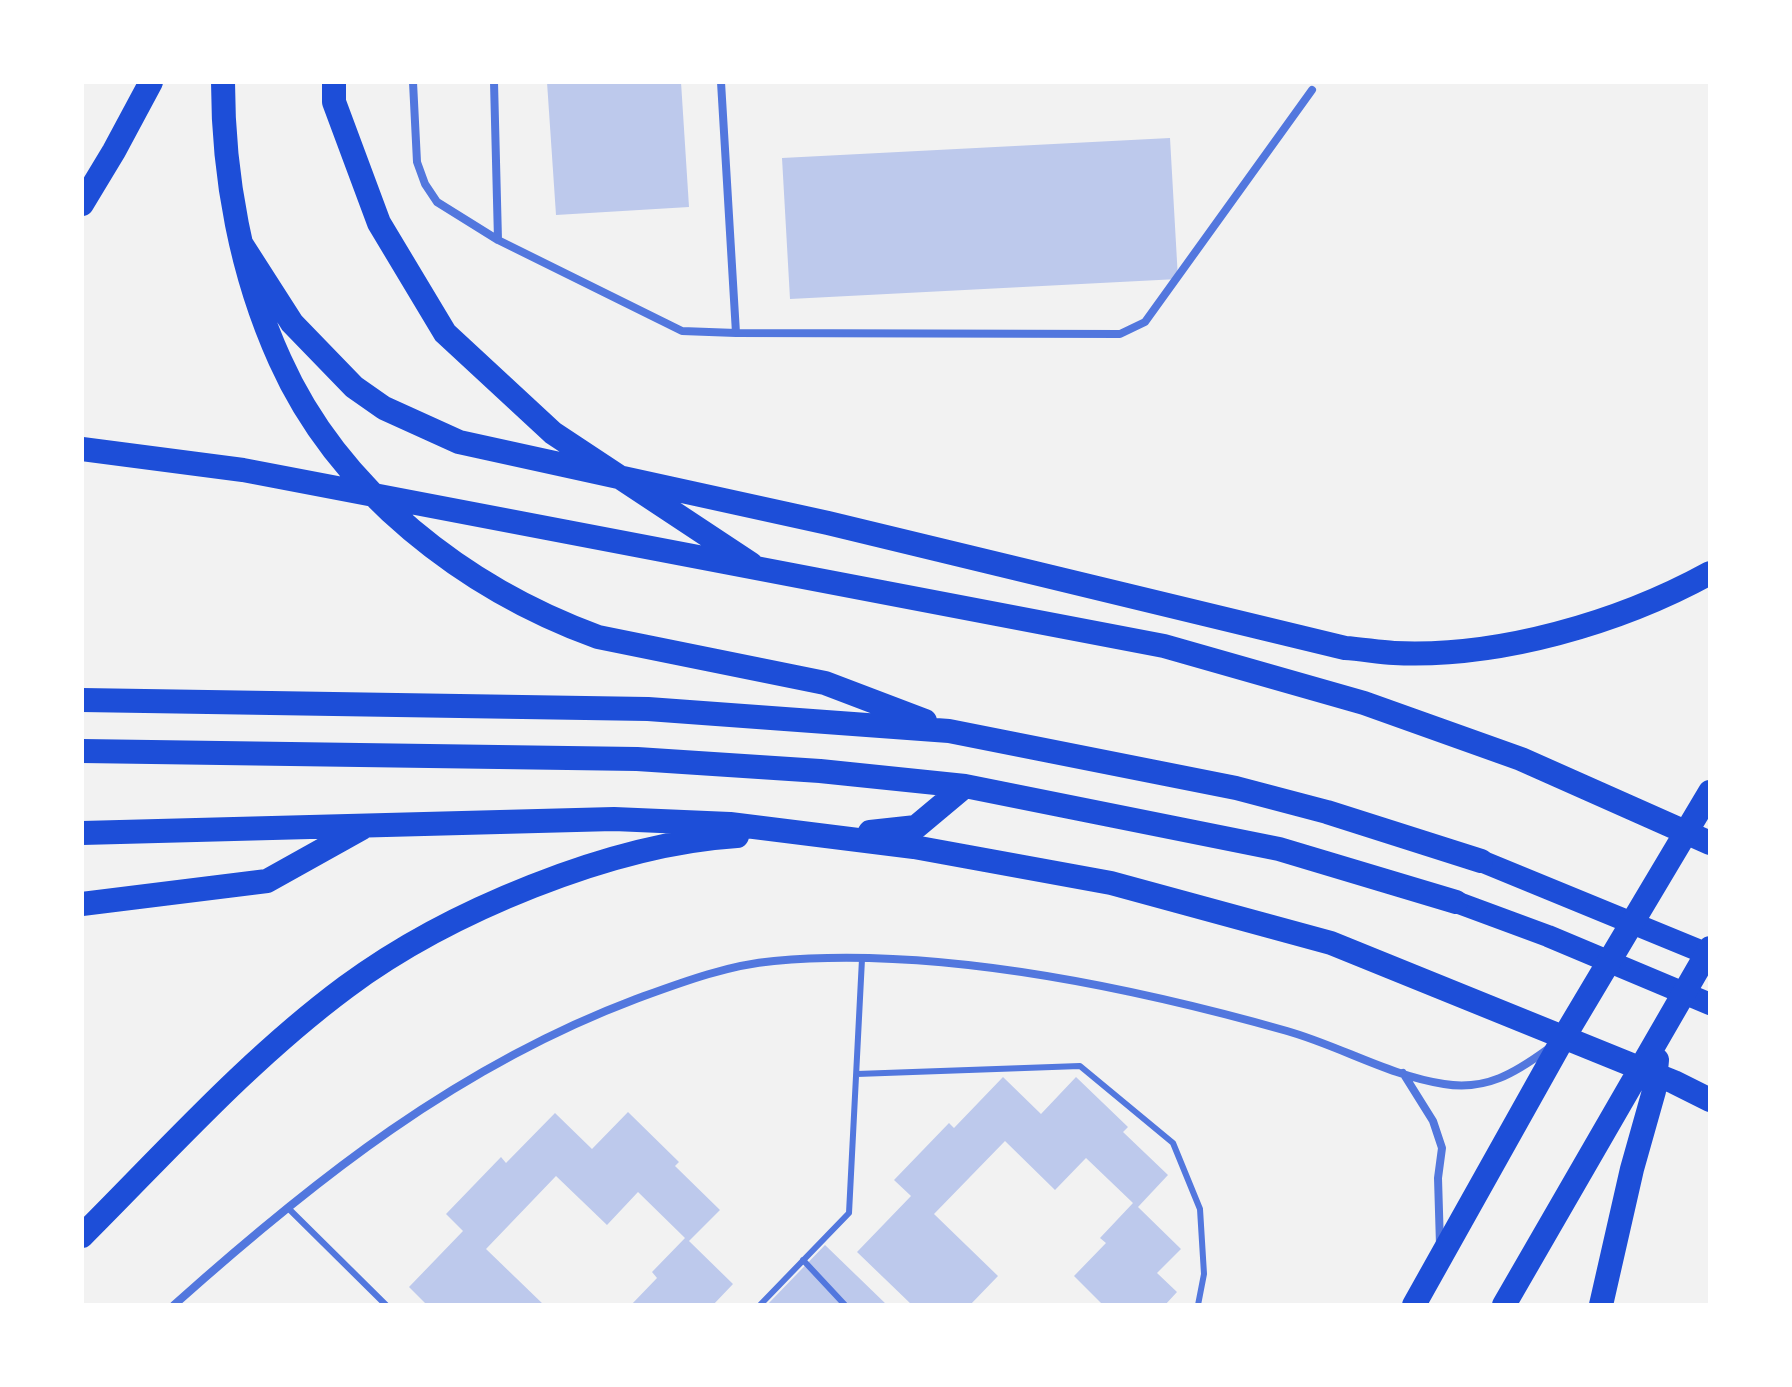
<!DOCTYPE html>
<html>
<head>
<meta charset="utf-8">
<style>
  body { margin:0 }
  #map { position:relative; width:1792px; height:1387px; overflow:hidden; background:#f2f2f2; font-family:"Sofia Sans Condensed",sans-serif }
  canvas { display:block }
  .frame { position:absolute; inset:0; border:84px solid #fff; pointer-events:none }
</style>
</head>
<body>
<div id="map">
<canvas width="1792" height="1387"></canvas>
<div class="frame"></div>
</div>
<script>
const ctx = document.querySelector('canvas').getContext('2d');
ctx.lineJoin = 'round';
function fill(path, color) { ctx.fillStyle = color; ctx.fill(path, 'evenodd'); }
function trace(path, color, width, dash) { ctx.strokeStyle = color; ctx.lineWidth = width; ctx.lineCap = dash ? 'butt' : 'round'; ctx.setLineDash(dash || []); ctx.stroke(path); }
fill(new Path2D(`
  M547,82H681L689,207L556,215Z
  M1170,138L1178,279L790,299L782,158Z
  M1003,1077L1041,1114L1076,1077L1128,1127L1123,1132L1168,1175L1138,1207L1181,1249L1157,1273L1177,1292L1165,1305H1103L1074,1276L1106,1243L1100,1238L1133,1203L1086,1158L1055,1190L1005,1141L934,1214L998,1276L970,1305H912L857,1252L911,1196L894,1180L949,1123L954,1128Z
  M628,1112L679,1162L675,1166L720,1210L689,1241L733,1284L713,1305H631L657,1278L652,1272L685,1238L638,1192L607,1225L556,1176L486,1249L544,1305H427L409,1287L463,1231L446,1214L501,1157L506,1163L555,1113L592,1149Z
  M825,1245L887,1305H767Z`), '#bdc9ec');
trace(new Path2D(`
  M857,1074L1080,1066L1173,1143L1200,1209L1204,1274L1198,1305
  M288,1208L386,1305
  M803,1260L845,1305
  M760,1305L849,1213L862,959`), '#5277de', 6);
trace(new Path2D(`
  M413,82L417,162L425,184L437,202L498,240L682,331L736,333L1120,334L1145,322L1312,90
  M494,82L498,240
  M721,82L736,333
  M1403,1073L1433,1121L1442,1148L1438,1178L1440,1245
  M174,1305C315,1179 458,1066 636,999C680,983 727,965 774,961C936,946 1131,987 1287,1031C1340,1046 1390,1076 1444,1084C1486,1091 1515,1073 1548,1049`), '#5277de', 8);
trace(new Path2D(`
  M1481,861L1710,955
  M1456,902L1548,936L1710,1004`), '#1d4ed8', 22);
trace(new Path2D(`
  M223,82C223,176 241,274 280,360C339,492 466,589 598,637L825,683L925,721
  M334,82V102L379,223L445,333L553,433L751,564
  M82,204L114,151L151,82
  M242,245L292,323L354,387L384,408L459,442L828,523L1345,648C1361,649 1378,652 1394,653C1498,658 1619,623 1710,573
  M82,449L243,470L1164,646L1364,703L1521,759L1710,843
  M82,700L648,709L949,731L1236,788L1327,812L1481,861
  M82,751L637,759L820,771L965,786L1279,849L1456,902
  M870,832L916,827L965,786
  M82,833L614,819L730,824L914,847L1111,883L1331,943L1674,1082L1710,1100
  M82,904L267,881L362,828
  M82,1236C167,1151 249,1059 346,987C447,912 611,844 737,836
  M1414,1305L1564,1037L1710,792
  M1504,1305L1710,948
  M1601,1305L1632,1169L1654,1091L1657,1060`), '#1d4ed8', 24);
</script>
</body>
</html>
